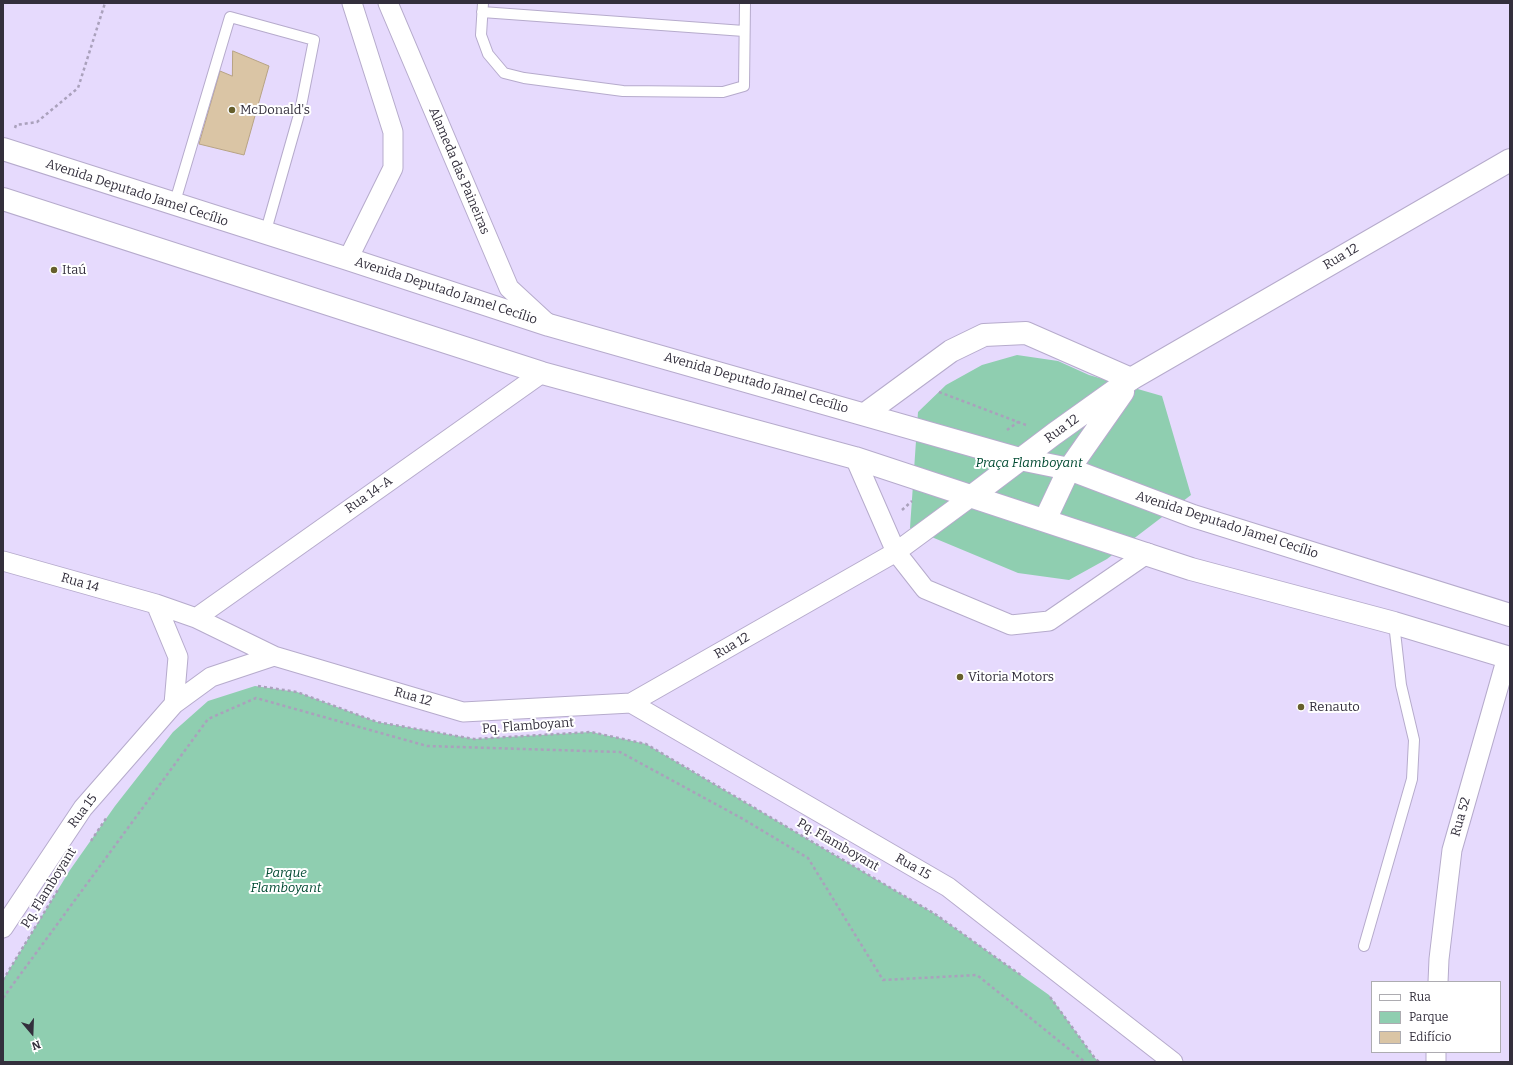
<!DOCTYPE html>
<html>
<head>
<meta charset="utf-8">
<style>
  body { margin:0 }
  #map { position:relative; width:1513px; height:1065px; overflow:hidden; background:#e6dafd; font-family:Bitter,serif }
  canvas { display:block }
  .frame { position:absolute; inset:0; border:4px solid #332f3c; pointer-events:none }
  .legend { position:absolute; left:1371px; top:981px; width:130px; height:72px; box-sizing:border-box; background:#fff; border:1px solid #adacb1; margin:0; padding:5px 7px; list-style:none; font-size:12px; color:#332f3c }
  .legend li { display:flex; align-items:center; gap:8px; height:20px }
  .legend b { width:20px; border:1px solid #adacb1 }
  .north { position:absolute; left:12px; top:1013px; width:40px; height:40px; -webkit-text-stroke:3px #fff; paint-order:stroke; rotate:161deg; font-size:11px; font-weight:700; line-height:16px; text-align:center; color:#332f3c }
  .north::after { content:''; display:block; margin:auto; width:14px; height:18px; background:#332f3c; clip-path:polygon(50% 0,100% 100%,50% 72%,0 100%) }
</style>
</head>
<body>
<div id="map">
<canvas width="1513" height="1065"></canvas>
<div class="frame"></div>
<ul class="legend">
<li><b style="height:5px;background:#fff"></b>Rua</li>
<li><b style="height:11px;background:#8fceb0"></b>Parque</li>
<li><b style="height:11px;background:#dac5a5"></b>Edifício</li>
</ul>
<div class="north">N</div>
</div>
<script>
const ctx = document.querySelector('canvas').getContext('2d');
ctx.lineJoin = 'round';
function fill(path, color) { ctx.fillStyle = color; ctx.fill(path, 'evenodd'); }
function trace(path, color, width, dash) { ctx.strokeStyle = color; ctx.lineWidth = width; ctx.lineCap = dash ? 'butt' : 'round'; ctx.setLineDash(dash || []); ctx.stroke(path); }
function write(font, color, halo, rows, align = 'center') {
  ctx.font = font + ' Bitter,serif'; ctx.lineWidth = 4; ctx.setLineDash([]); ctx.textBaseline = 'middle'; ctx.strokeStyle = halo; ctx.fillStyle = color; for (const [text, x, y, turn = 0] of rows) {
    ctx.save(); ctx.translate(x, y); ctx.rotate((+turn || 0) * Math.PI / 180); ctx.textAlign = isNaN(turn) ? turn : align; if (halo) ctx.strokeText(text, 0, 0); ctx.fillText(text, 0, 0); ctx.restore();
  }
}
fill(new Path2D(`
  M1017,355L1058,361L1089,375L1162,396L1191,495L1107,559L1069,580L1018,573L910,528L918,412L946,385L982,365Z
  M255,686L297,692L377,722L474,739L591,732L646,744L935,914L1049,995L1094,1057L1099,1062H3V980L70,870L115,806L173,732L208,701Z`), '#8fceb0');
const building = new Path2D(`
  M233,51L269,66L244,155L199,144L220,71L232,76Z`);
fill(building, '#dac5a5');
trace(building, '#b7a384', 1);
const lane = new Path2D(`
  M483,3L481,35L488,54L504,73L524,78L623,91L723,92L744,86L745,3
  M482,12L744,31
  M174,205L230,17L314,40L300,111L265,234
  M1364,946L1412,779L1414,740L1401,685L1394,623`);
const street = new Path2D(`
  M388,3L509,288L548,324
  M348,259L393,168V132L352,3
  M855,458L896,552L925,589L1011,625L1049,621L1148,553
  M3,561L156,604L196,618L274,656L463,712L631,703L896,552L972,496
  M156,604L178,657L174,704
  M196,618L542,373
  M631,703L948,887L1173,1062
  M3,928L83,808L174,704L211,677L274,656
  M1438,982L1439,959L1452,850L1507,657
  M1436,1062V1052`);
const secondary = new Path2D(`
  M972,496L1054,434L1131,379L1510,160
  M1045,520L1069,469L1123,392`);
const primary = new Path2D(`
  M3,149L348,259L549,325L1020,459L1069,469L1193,516L1510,615
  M3,199L542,373L855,458L1191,569L1394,623L1510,658
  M865,414L951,351L984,335L1026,333L1131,379`);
trace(lane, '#b6abcc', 12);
trace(street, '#b6abcc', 21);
trace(secondary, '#b6abcc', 24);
trace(primary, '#b6abcc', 24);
trace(new Path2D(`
  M15,128L16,125L37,122L78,88L105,3
  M939,392L1026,425
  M1007,430L1018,422
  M902,510L912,501
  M258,686L297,692L377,722L474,739L591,732L646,744L935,914L1022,976
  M91,841L107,817
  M3,980L59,888
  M1050,997L1094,1057L1099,1062
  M3,998L208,719L256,698L427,746L620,752L743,819L808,858L883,980L977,975L1085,1062`), '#aaa1bc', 2.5, [3, 3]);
trace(lane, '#fff', 10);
trace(street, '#fff', 19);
trace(secondary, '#fff', 22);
trace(primary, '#fff', 22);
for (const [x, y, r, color] of [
  [232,110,4,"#665f2c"],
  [54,270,4,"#665f2c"],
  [960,677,4,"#665f2c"],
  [1301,707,4,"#665f2c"]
]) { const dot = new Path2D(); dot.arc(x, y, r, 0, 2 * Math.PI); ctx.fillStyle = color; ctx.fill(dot); trace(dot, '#fff', 1.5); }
write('13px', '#332f3c', '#fff', [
  ["McDonald's",240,110],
  ["Itaú",62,270],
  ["Vitoria Motors",968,677],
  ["Renauto",1309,707]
], 'left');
write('13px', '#332f3c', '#fff', [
  ["Alameda das Paineiras",459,171,67],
  ["Avenida Deputado Jamel Cecílio",137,193,18],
  ["Rua 12",1341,257,-30],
  ["Avenida Deputado Jamel Cecílio",446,291,18],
  ["Avenida Deputado Jamel Cecílio",756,383,16],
  ["Rua 12",1062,429,-36],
  ["Rua 14-A",369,495,-35],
  ["Avenida Deputado Jamel Cecílio",1227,525,18],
  ["Rua 14",80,583,16],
  ["Rua 12",732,646,-30],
  ["Rua 12",413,697,16],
  ["Pq. Flamboyant",528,726,-4],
  ["Rua 15",83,811,-53],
  ["Rua 52",1461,817,-74],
  ["Pq. Flamboyant",838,845,30],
  ["Rua 15",913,867,30],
  ["Pq. Flamboyant",49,888,-58]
]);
write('italic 13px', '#004a32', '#fff', [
  ["Praça Flamboyant",1029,463],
  ["Parque",286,873],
  ["Flamboyant",286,888]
]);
</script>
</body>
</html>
